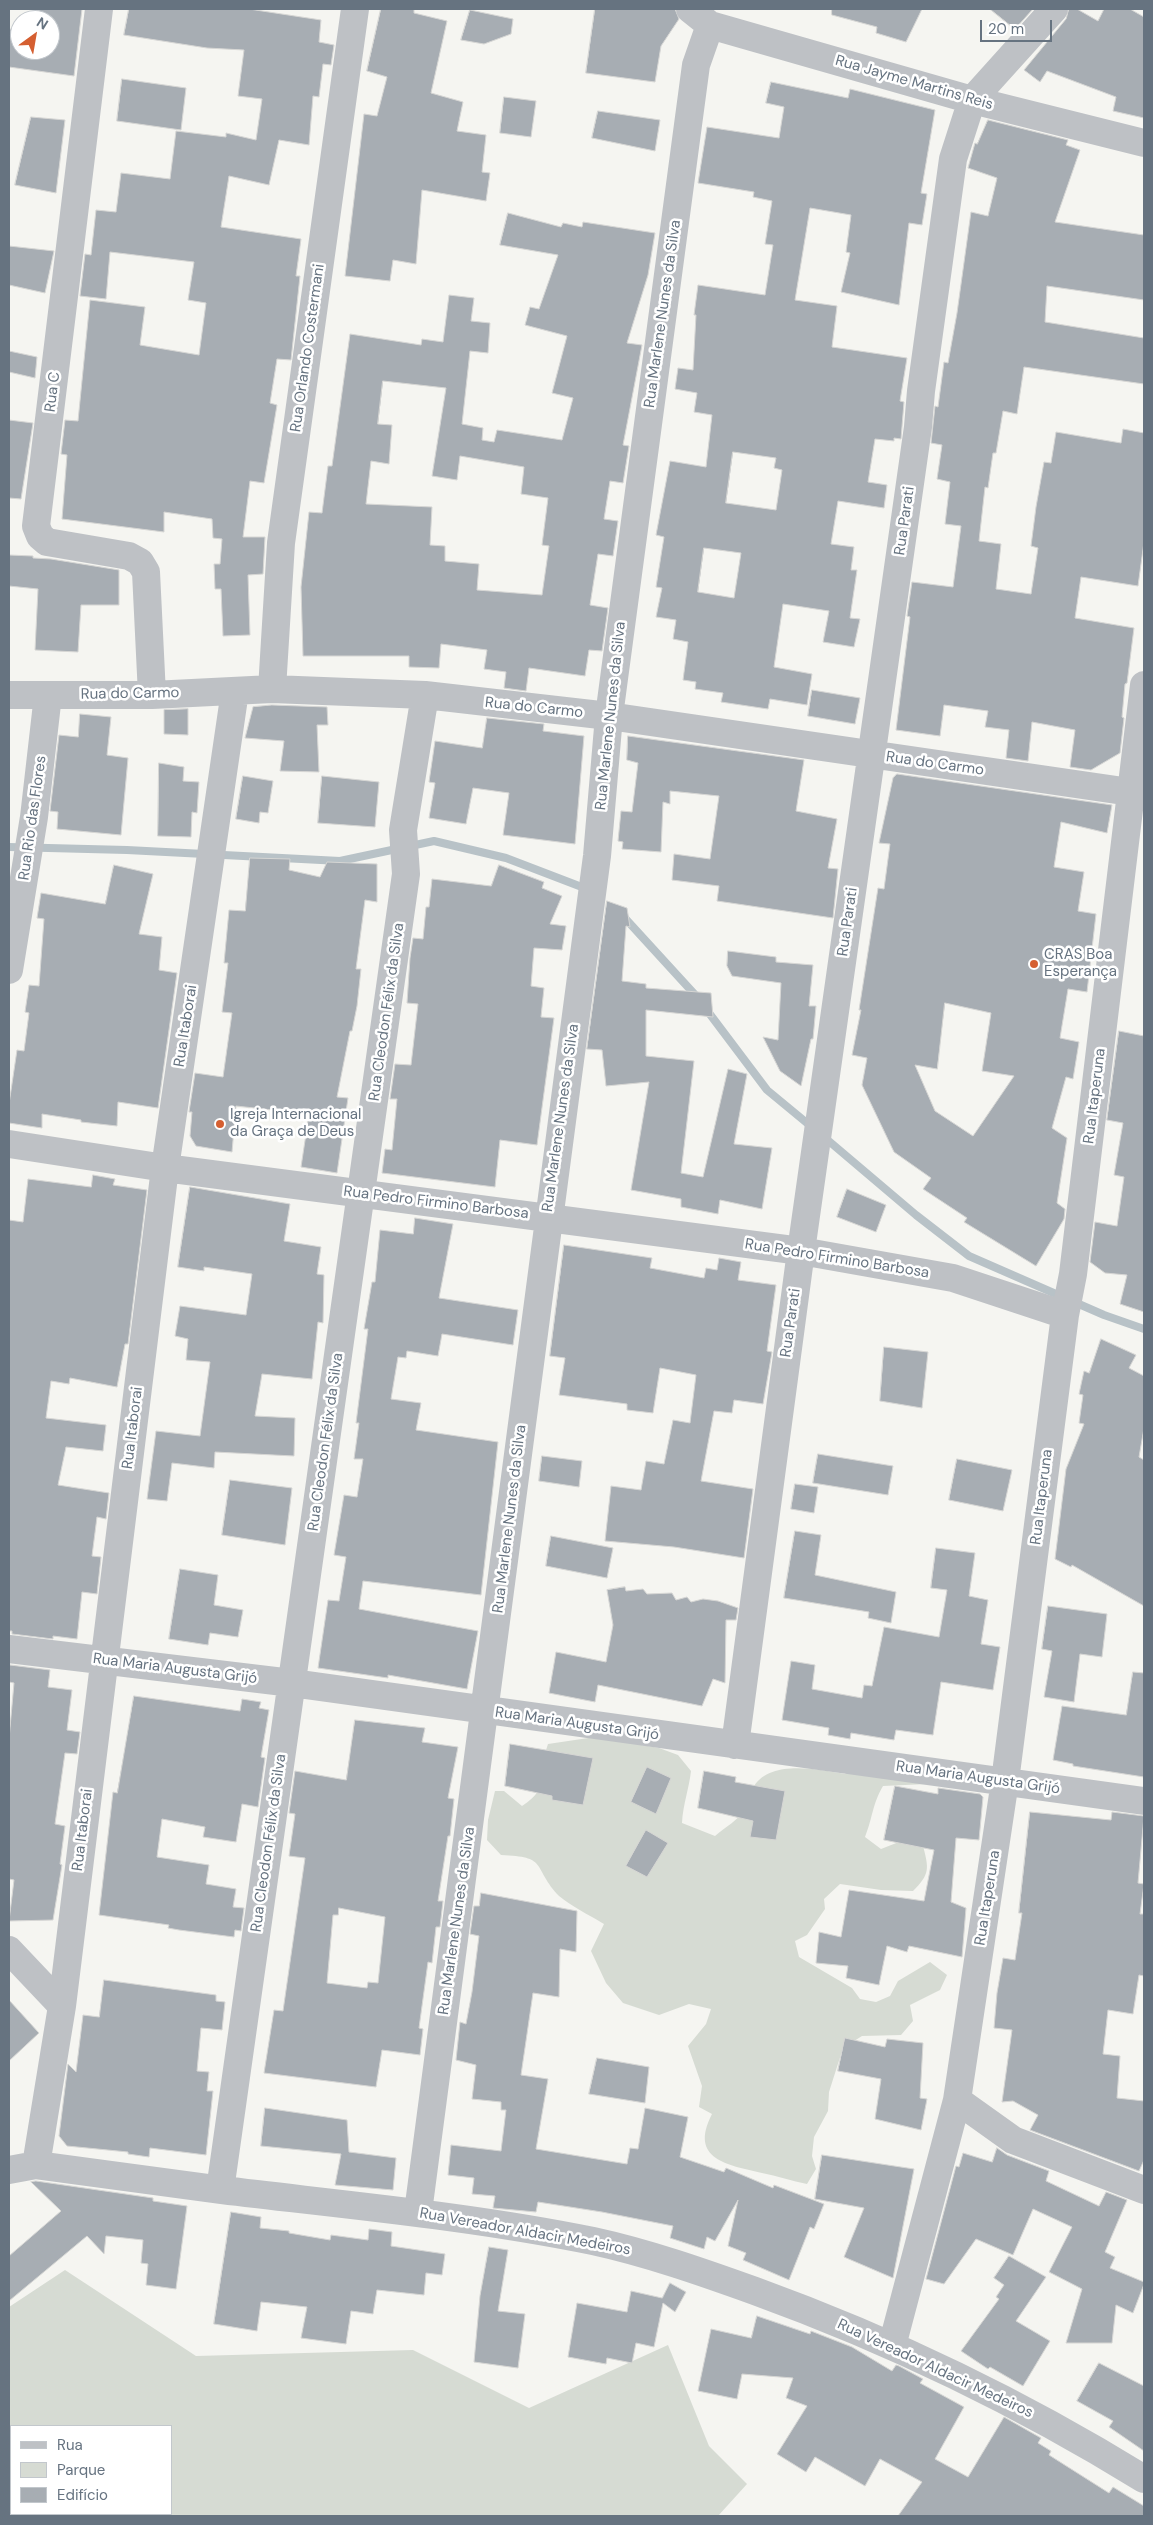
<!DOCTYPE html>
<html>
<head>
<meta charset="utf-8">
<style>
  body { margin:0 }
  #map { position:relative; width:1153px; height:2525px; overflow:hidden; background:#f5f5f1; font-family:"DM Sans",sans-serif }
  canvas { display:block }
  .frame { position:absolute; inset:0; border:10px solid #667380; pointer-events:none }
  .legend { position:absolute; left:10px; top:2425px; width:162px; height:90px; box-sizing:border-box; background:#fff; border:1px solid #c2c7cc; margin:0; padding:6px 9px; list-style:none; font-size:15px; color:#667380 }
  .legend li { display:flex; align-items:center; gap:10px; height:25px }
  .legend b { width:25px; border:1px solid #c2c7cc }
  .north { position:absolute; left:10px; top:10px; width:50px; height:50px; box-sizing:border-box; background:#fff; border:1px solid #c2c7cc; border-radius:50%; rotate:32deg; font-size:14px; font-weight:700; line-height:20px; text-align:center; color:#667380 }
  .north::after { content:''; display:block; margin:auto; width:18px; height:22px; background:#d55f31; clip-path:polygon(50% 0,100% 100%,50% 72%,0 100%) }
  .scale { position:absolute; left:980px; top:20px; width:72px; height:22px; box-sizing:border-box; border:2px solid #667380; border-top:0; padding-left:6px; font-size:15px; line-height:18px; white-space:nowrap; color:#667380; -webkit-text-stroke:4px #fff; paint-order:stroke }
</style>
</head>
<body>
<div id="map">
<canvas width="1153" height="2525"></canvas>
<div class="frame"></div>
<ul class="legend">
<li><b style="height:6px;background:#bec1c5"></b>Rua</li>
<li><b style="height:14px;background:#d6dbd3"></b>Parque</li>
<li><b style="height:14px;background:#a7adb3"></b>Edifício</li>
</ul>
<div class="north">N</div>
<div class="scale">20 m</div>
</div>
<script>
const ctx = document.querySelector('canvas').getContext('2d');
ctx.lineJoin = 'round';
function fill(path, color) { ctx.fillStyle = color; ctx.fill(path, 'evenodd'); }
function trace(path, color, width, dash) { ctx.strokeStyle = color; ctx.lineWidth = width; ctx.lineCap = dash ? 'butt' : 'round'; ctx.setLineDash(dash || []); ctx.stroke(path); }
function write(font, color, halo, rows, align = 'center') {
  ctx.font = font + ' "DM Sans",sans-serif'; ctx.lineWidth = 5; ctx.setLineDash([]); ctx.textBaseline = 'middle'; ctx.strokeStyle = halo; ctx.fillStyle = color; for (const [text, x, y, turn = 0] of rows) {
    ctx.save(); ctx.translate(x, y); ctx.rotate((+turn || 0) * Math.PI / 180); ctx.textAlign = isNaN(turn) ? turn : align; if (halo) ctx.strokeText(text, 0, 0); ctx.fillText(text, 0, 0); ctx.restore();
  }
}
fill(new Path2D(`
  M595,1737L659,1748L678,1755L691,1771C689,1789 683,1804 682,1823L715,1836C724,1828 740,1819 746,1808C750,1801 750,1793 754,1786C772,1759 819,1770 845,1774L857,1765L927,1784L883,1786C872,1805 873,1817 865,1837L881,1849L904,1840L923,1846C929,1869 930,1874 913,1891L881,1890L840,1884L824,1899L825,1909L807,1935L795,1941L799,1957L852,1988L860,1999L876,2002L890,1996L898,1981L930,1962L947,1975L940,1990L910,2005L913,2021L901,2035L862,2036L843,2048L829,2092L828,2111L814,2137L812,2156L816,2169L807,2184C792,2181 777,2176 762,2173C729,2165 688,2160 712,2114L699,2107L702,2086L688,2046L706,2024L711,2009L689,2004L659,2015L623,2003L606,1983L591,1951L604,1924C591,1916 567,1904 557,1894C532,1865 548,1857 501,1855L487,1840L488,1820L495,1791H504L522,1806C552,1787 537,1774 548,1744Z
  M65,2270L196,2356L413,2350L529,2408L668,2345L709,2446L747,2484L718,2516H9V2307ZM11,2426H171V2514H11Z`), '#d6dbd3');
trace(new Path2D(`
  M9,847L127,850L340,861L434,841L506,858L587,889
  M623,916L698,998
  M706,1009L767,1090L813,1128
  M824,1137L916,1215L969,1256L1104,1315L1144,1329`), '#b8c2c7', 8);
const building = new Path2D(`
  M37,9H82L74,76L9,67V29L20,30V50H50V20H36Z
  M129,9H249L321,20L319,42L334,45L331,65L323,64L319,97L313,96L309,145L279,140L269,185L229,176L221,227L301,239L296,276H300L291,360L277,359L270,403L277,405L264,483L250,481L243,537H265L263,574L248,575L250,635L223,636L221,589H215L214,564H220L222,539L213,538L212,519L164,512V532L62,519L67,455L61,454L65,420L78,421L90,300L145,307L140,345L199,355L206,303L188,300L194,262L110,252L106,299L80,296L85,254L91,255L96,210L116,212L121,173L170,179L176,131L226,137V133L256,140L262,99L238,96L244,50L207,48L124,35Z
  M381,9H414V13L447,21L431,93L463,102L457,131L486,135L482,172L490,173L486,201L422,190L416,264L393,260L390,281L345,276L364,114L377,116L387,77L367,71Z
  M595,9H675L679,19L661,46L655,82L586,73Z
  M832,9H922L906,42L876,33L877,27L832,15Z
  M990,9H1033L1015,29Z
  M1069,9H1077L1098,21L1104,9H1130L1144,17V118L1113,111L1116,97L1047,71L1040,82L1024,70L1066,19Z
  M470,10L513,19L511,34L484,44L461,40Z
  M122,79L186,88L181,130L117,121Z
  M771,82L848,98L850,89L935,110L921,193L927,194L922,225L909,223L899,305L841,292L850,253L846,252L851,215L810,208L795,300L837,306L832,347L907,358L900,401L904,402L901,439L894,438V441L875,439L868,482L887,485L884,508L838,501L831,544L854,547L851,570H857L850,618L860,619L854,647L823,642L829,611L783,604L774,667L812,674L807,705L770,699L768,709L721,702L723,693L695,689L696,682L683,680L688,642L673,639L676,620L656,617L662,588L656,587L664,537L656,535L670,461L706,467L712,415L694,412L697,393L675,389L678,368L693,370L696,315H694L698,285L765,295L773,245L765,244L772,201L753,197L754,192L698,183L707,127L779,138L784,107L766,103ZM733,452L776,458L774,468L782,470L776,510L726,503ZM704,548L741,553L734,598L698,592Z
  M504,97L536,101L531,137L500,133Z
  M598,111L660,120L655,151L592,138Z
  M31,117L65,120L56,193L15,185Z
  M988,120L1068,140L1066,145L1080,150L1055,222L1144,235V300L1047,286L1045,322L1144,338V384L1024,367L1017,414L1003,411L996,453H993L988,488L985,487L979,541L1001,544L996,589L1031,594L1038,548L1031,546L1036,507L1044,462L1051,463L1056,432L1121,443L1123,429L1144,433V542L1138,586L1081,577L1075,618L1134,628L1127,683L1125,684L1122,717L1124,718L1120,753L1091,770L1070,767L1075,730L1032,722L1028,761L1006,758L1009,730L985,727L988,711L944,705L940,736L896,730L910,617L907,616L912,582L953,587L961,526L945,524L950,482L937,479L942,445L931,443L935,406L938,407L944,362L948,363L957,313L971,212L988,216L997,178L968,168L975,143L977,144Z
  M508,213L561,227L563,223L582,227L583,222L655,233L648,275L627,343L642,345L623,445L629,446L623,483L610,481L604,519L618,521L613,556L598,554L590,605L608,608L602,651L589,650L585,676L529,668L526,691L504,688L506,672L484,669L487,650L441,644L439,668L409,667V656H303L301,587L309,512L322,513L328,466H332L350,334L421,345L422,339L443,342L449,295L474,298L471,321L490,323L488,353L470,351L462,424L483,428L482,440L494,442L497,430L562,440L573,398L552,393L567,336L525,325L530,307L539,309L558,255L500,245ZM383,381L446,388L432,476L457,480L460,456L524,467L521,494L548,498L542,545L549,546L542,595L477,590L479,564L445,561V546L430,545L432,507L366,504L371,461L389,464L392,425L378,424Z
  M9,246L54,251L45,293L9,285Z
  M9,351L37,357L35,378L9,372Z
  M9,420L33,423L21,499L9,498Z
  M9,555L33,556V558L51,559L119,570V605H81L78,652L35,650L38,589L9,586Z
  M812,690L860,698L855,724L808,716Z
  M272,705L327,707L328,725H317L319,772L280,771L284,741L245,738L253,707Z
  M188,709V735L164,734V710Z
  M80,714L111,717L107,755L128,758L121,835L57,829L58,812L50,811L59,735L78,737Z
  M487,718L544,724L543,731L584,736L575,844L503,835L509,793L473,788L466,824L429,818L435,783L429,782L435,741L482,748Z
  M628,736L804,760L796,811L837,819L828,868L838,869L833,918L717,901L719,886L672,880L674,854L710,859L719,796L670,791V804L663,802L661,852L622,849L623,842L618,841L621,811L632,812L638,763L627,760Z
  M159,763L184,767L183,781L199,782L197,813L192,812L191,837L158,836Z
  M897,774L1112,805L1107,833L1061,822L1054,867L1084,872L1078,911L1096,914L1087,992L1068,989L1060,1038L1079,1042L1073,1079L1066,1077L1052,1128L1067,1138L1057,1203L1065,1209L1064,1219L1036,1266L964,1222L967,1218L923,1189L931,1178L894,1152L862,1085L867,1058L852,1055L861,1010H859L878,888L884,889L890,844L879,843L893,778ZM945,1003L991,1013L982,1071L1014,1076L973,1136L935,1111L915,1065L937,1069Z
  M243,776L273,781L268,813L260,812L259,823L236,819Z
  M322,776L379,782L375,827L318,823Z
  M250,858L290,859L289,870L320,877L327,862L377,864V902L365,900L356,969H361L357,1006L352,1031H350L337,1097L348,1098L337,1173L301,1167L309,1114L236,1106L232,1152L196,1146L190,1136L192,1112H189L195,1073L223,1077L232,1013L222,1012L228,963H224L229,910L245,911Z
  M114,865L153,874L139,934L162,937L159,970L177,973L158,1108L118,1102L117,1126L81,1122V1120L42,1114V1128L9,1123V1104L17,1050L24,1051L29,1013L25,1012L29,985L39,986L44,919L37,918L41,893L105,904Z
  M499,865L544,882L542,888L562,896L550,924L566,926L562,950L534,948L531,986L544,988L541,1017L554,1018L537,1145L500,1140L495,1187L382,1173L385,1149L392,1150L397,1099H390L395,1064L411,1065L418,1004L407,1003L410,958L413,938L423,939L426,907H429L432,879L491,886Z
  M607,901L627,908L630,927L626,926L622,981L646,984V988L711,993L713,1017L646,1010V1056L694,1061L681,1173L703,1177L728,1069L747,1074L734,1144L772,1148L762,1209L720,1200L718,1214L681,1207V1199L631,1190L649,1082L606,1086L602,1050L587,1049Z
  M728,951L776,957V962L813,965L809,1006H816L813,1039H811L801,1086L780,1071L763,1037L778,1040L781,983L732,976L727,966Z
  M1119,1031L1144,1036V1312L1120,1304L1127,1275L1105,1273L1090,1262L1095,1222L1117,1226L1124,1177L1114,1175L1123,1123L1107,1120Z
  M93,1175L115,1179L113,1185L147,1190L128,1344H125L117,1387L70,1378L69,1384L51,1381L46,1418L106,1425L103,1451L66,1447L58,1485L109,1493L106,1519L97,1517L92,1556L101,1557L97,1594L82,1592L77,1639L53,1636V1639L12,1634V1631H9V1220L23,1222L28,1179L91,1187Z
  M190,1187L290,1204L284,1241L321,1247L317,1274L324,1275L323,1323L318,1322L312,1379L262,1374L255,1416L295,1418L294,1456L215,1452L214,1468L172,1463L167,1501L147,1499L156,1431L200,1436L210,1362L186,1360L188,1339L175,1336L180,1306L246,1315L252,1274L204,1267V1271L178,1267Z
  M847,1189L886,1205L876,1232L837,1217Z
  M415,1218L453,1224L439,1298L518,1310L513,1345L442,1334L438,1356L407,1351L406,1358L398,1357L391,1399L421,1403L416,1430L498,1442L481,1595L363,1581L359,1609L478,1631L467,1689L388,1675V1678L318,1668L328,1600L339,1601L346,1557L334,1555L344,1495L357,1497L363,1459H354L359,1423H356L368,1329H364L372,1282H375L380,1230L413,1234Z
  M564,1245L652,1258L650,1268L704,1278L706,1268L717,1270L719,1258L741,1262L738,1280L776,1285L767,1351L772,1352L763,1404L734,1400L732,1413L714,1411L701,1481L753,1489L744,1558L674,1547L605,1541L611,1486L641,1490L646,1461L664,1464L673,1420L690,1423L696,1375L660,1368L653,1413L627,1410V1404L559,1395L565,1358L550,1356Z
  M1101,1339L1136,1355L1129,1368L1144,1376V1428L1139,1457L1144,1460V1606L1072,1565L1071,1567L1055,1559L1066,1469L1084,1424L1079,1423L1083,1395L1079,1394L1084,1371L1089,1373Z
  M884,1347L928,1352L922,1408L880,1401Z
  M818,1454L893,1466L888,1495L813,1483Z
  M542,1456L582,1461L579,1487L539,1481Z
  M957,1459L1012,1470L1003,1511L949,1500Z
  M230,1480L292,1488L285,1545L222,1535Z
  M795,1484L818,1487L814,1513L791,1509Z
  M795,1531L821,1535L815,1575L896,1592L891,1623L868,1618L869,1612L784,1598Z
  M551,1536L613,1548L607,1578L546,1566Z
  M936,1548L975,1553L969,1596L988,1600L981,1644L1000,1647L993,1690L941,1682L933,1735L896,1730L894,1740L851,1733L850,1739L828,1735L829,1728L782,1720L791,1661L815,1665L812,1689L862,1698L864,1685L872,1686L884,1627L939,1637L947,1590L931,1588Z
  M180,1569L218,1575L214,1605L243,1610L238,1637L210,1633L208,1645L169,1639Z
  M625,1587L626,1591L643,1589L647,1594L672,1593L676,1600L687,1597L691,1602L703,1599L718,1601L738,1608L736,1620H726L725,1683L713,1679L702,1706L598,1685L595,1702L549,1693L556,1652L606,1662L613,1625L607,1590Z
  M1048,1606L1107,1614L1102,1657L1080,1654L1074,1702L1044,1697L1052,1651L1042,1649Z
  M10,1665L50,1670L48,1687L72,1690L67,1730L80,1732L77,1754L65,1753L55,1824L65,1826L60,1864L62,1865L53,1920L9,1921L14,1880L9,1879V1739L14,1683L9,1682Z
  M1133,1672L1144,1673V1777L1073,1766V1764L1053,1760L1062,1706L1126,1715Z
  M134,1696L240,1711L242,1699L261,1702L259,1708L269,1710L261,1757L265,1758L258,1807L242,1804L236,1842L203,1837L205,1827L162,1819L157,1857L209,1865L206,1884L236,1889L233,1907L244,1908L241,1931L235,1930L234,1937L179,1930L168,1928L169,1925L99,1915L113,1792L117,1793Z
  M355,1720L425,1728L422,1742L458,1747L448,1798L454,1799L450,1836H448L438,1901H443L440,1927H436L432,1963L428,1962L419,2028L423,2029L420,2055L382,2050L376,2087L264,2073L274,2010L283,2011L305,1858L289,1856L295,1814L289,1813L295,1771L346,1780ZM339,1908L385,1917L378,1983L368,1982L367,1988L327,1983L333,1915H338Z
  M510,1744L593,1758L583,1805L552,1800V1796L505,1786Z
  M647,1767L671,1778L656,1814L631,1802Z
  M704,1771L736,1777L735,1782L785,1791L776,1840L750,1837L753,1821L698,1808Z
  M895,1786L938,1794V1788L980,1794L983,1797L979,1840L956,1838L951,1902L966,1908L962,1957L909,1946L907,1952L887,1946L879,1985L846,1978L848,1966L816,1963L819,1932L841,1937L849,1890L924,1901L934,1850L884,1840Z
  M1030,1812L1111,1820L1112,1812L1144,1816L1138,1883L1144,1884L1140,1914H1144V1976L1139,1975L1133,2014L1108,2010L1103,2054L1120,2056L1117,2098L1144,2101V2160L1139,2171L1030,2130L1038,2115L1013,2101L1002,2102L1012,2030L994,2028L997,1993L1003,1958L1015,1960L1022,1913H1019Z
  M646,1830L668,1843L647,1877L626,1866Z
  M481,1893L577,1911L576,1952L560,1949L559,1997L533,1993L521,2075L548,2079L536,2149L627,2164L630,2148L638,2149L645,2108L688,2117L680,2157L724,2172L726,2168L773,2188L774,2185L824,2204L814,2229L810,2227L789,2280L743,2260L746,2253L728,2246L738,2200L715,2241L707,2237L704,2249L670,2238L673,2226L602,2212L538,2202L536,2212L493,2208L495,2196L472,2194L474,2178L448,2175L451,2145L501,2151L506,2110H501V2102L472,2099L476,2065L456,2060L460,2022L466,2024L472,1992L479,1936L470,1934L474,1906H479Z
  M104,1980L216,1995V2001L225,2002L222,2030L201,2028L197,2071L209,2072L207,2091H213L206,2155L150,2148L149,2157L128,2154V2152L67,2146L59,2136L68,2064L76,2072L83,2015L99,2017Z
  M9,2000L39,2033L9,2061Z
  M845,2038L885,2047L887,2039L923,2043L920,2098L927,2099L921,2130L875,2119L881,2079L838,2071Z
  M597,2058L649,2067L645,2103L589,2094Z
  M265,2108L347,2120L349,2152L396,2158L393,2190L335,2185L341,2154L261,2146Z
  M997,2148L1007,2155L1049,2171L1046,2181L1099,2206L1106,2192L1127,2200L1105,2252L1115,2257L1110,2268L1144,2282V2284L1133,2313L1116,2305L1112,2343H1066L1082,2289L1049,2272L1072,2227L1033,2209L1013,2255L976,2239L944,2284L926,2279L956,2166L959,2167L963,2153L992,2162Z
  M822,2155L914,2169L893,2278L844,2257L864,2208L815,2199Z
  M36,2181L153,2198V2201L187,2206L176,2289L146,2285L148,2264L141,2263L143,2240L106,2236L104,2254L87,2236L9,2301V2256L61,2211L31,2182Z
  M231,2212L261,2217L260,2228L289,2231V2233L330,2240L331,2235L368,2240L369,2229L392,2232L391,2246L445,2254L442,2275L426,2273L424,2295L377,2290L373,2314L351,2311L346,2344L301,2338L307,2307L261,2302L257,2331L214,2324Z
  M489,2247L508,2250L498,2311L525,2314L518,2368L474,2362L480,2296Z
  M1009,2256L1046,2277L1016,2321L1050,2341L1023,2386L990,2367L988,2369L961,2351L999,2299L996,2297L1004,2285L994,2278Z
  M670,2283L686,2292L675,2312L663,2303L654,2347L636,2343L632,2363L607,2358L606,2364L568,2357L577,2303L627,2312L631,2291L662,2298Z
  M757,2316L810,2334L811,2331L852,2347L892,2371L896,2365L899,2366L923,2379L920,2383L964,2407L935,2459L968,2477L1004,2417L1041,2438L1038,2443L1051,2451L1049,2455L1109,2493L1113,2487L1144,2506V2516H898L922,2482L880,2459L865,2486L815,2457L806,2472L777,2454L807,2406L786,2398L793,2378L742,2374L737,2399L698,2391L711,2329L751,2338Z
  M1099,2363L1144,2386V2451L1109,2427L1113,2421L1077,2401Z`);
fill(building, '#a7adb3');
trace(building, '#d6d6d4', 1);
trace(new Path2D(`
  M99,9L36,526L40,536L47,542L129,556L140,562L146,572L152,695
  M690,9L710,25L972,100L1144,143
  M1144,685L1073,1274L1065,1315L1005,1781L957,2100L1013,2140L1144,2190
  M272,689L281,543L355,9
  M9,695H152L272,689L425,695L609,716L1144,794
  M9,970L34,817L48,695
  M9,1144L165,1168L801,1251L953,1278L1065,1315
  M9,1649L292,1683L1144,1801
  M735,1745L801,1251L918,427L921,391L953,159L972,100L1054,9
  M9,1950L62,2006
  M36,2165L62,2006L165,1168L235,691
  M9,2170L36,2165C98,2173 160,2182 222,2190C346,2205 470,2216 593,2241C648,2253 702,2272 755,2291C890,2340 1021,2403 1144,2479
  M220,2190L406,874L403,830L425,695
  M418,2212L597,856L609,716L696,65L710,25
  M892,2346L957,2100`), '#bec1c5', 28);
for (const [x, y, r, color] of [
  [1034,964,5,"#d55f31"],
  [220,1124,5,"#d55f31"]
]) { const dot = new Path2D(); dot.arc(x, y, r, 0, 2 * Math.PI); ctx.fillStyle = color; ctx.fill(dot); trace(dot, '#fff', 2); }
write('15px', '#667380', '#fff', [
  ["Rua Jayme Martins Reis",914,83,16],
  ["Rua Marlene Nunes da Silva",663,314,-82],
  ["Rua Orlando Costermani",308,348,-82],
  ["Rua C",53,392,-83],
  ["Rua Parati",905,521,-82],
  ["Rua do Carmo",130,694,-1],
  ["Rua do Carmo",534,708,6],
  ["Rua Marlene Nunes da Silva",611,716,-84],
  ["Rua do Carmo",935,764,8],
  ["Rua Rio das Flores",33,818,-82],
  ["Rua Parati",848,922,-82],
  ["Rua Cleodon Félix da Silva",387,1012,-82],
  ["Rua Itaborai",186,1026,-81],
  ["Rua Itaperuna",1095,1096,-83],
  ["Rua Marlene Nunes da Silva",561,1118,-82],
  ["Rua Pedro Firmino Barbosa",436,1203,7],
  ["Rua Pedro Firmino Barbosa",837,1259,9],
  ["Rua Parati",791,1323,-82],
  ["Rua Itaborai",133,1428,-83],
  ["Rua Cleodon Félix da Silva",326,1442,-82],
  ["Rua Itaperuna",1042,1497,-83],
  ["Rua Marlene Nunes da Silva",510,1519,-83],
  ["Rua Maria Augusta Grijó",175,1669,7],
  ["Rua Maria Augusta Grijó",577,1724,8],
  ["Rua Maria Augusta Grijó",978,1778,8],
  ["Rua Itaborai",83,1830,-83],
  ["Rua Cleodon Félix da Silva",269,1843,-82],
  ["Rua Itaperuna",988,1898,-81],
  ["Rua Marlene Nunes da Silva",457,1921,-82],
  ["Rua Vereador Aldacir Medeiros",525,2232,10],
  ["Rua Vereador Aldacir Medeiros",935,2369,25]
]);
write('15px', '#667380', '#fff', [
  ["CRAS Boa",1044,955],
  ["Esperança",1044,972],
  ["Igreja Internacional",230,1115],
  ["da Graça de Deus",230,1132]
], 'left');
</script>
</body>
</html>
